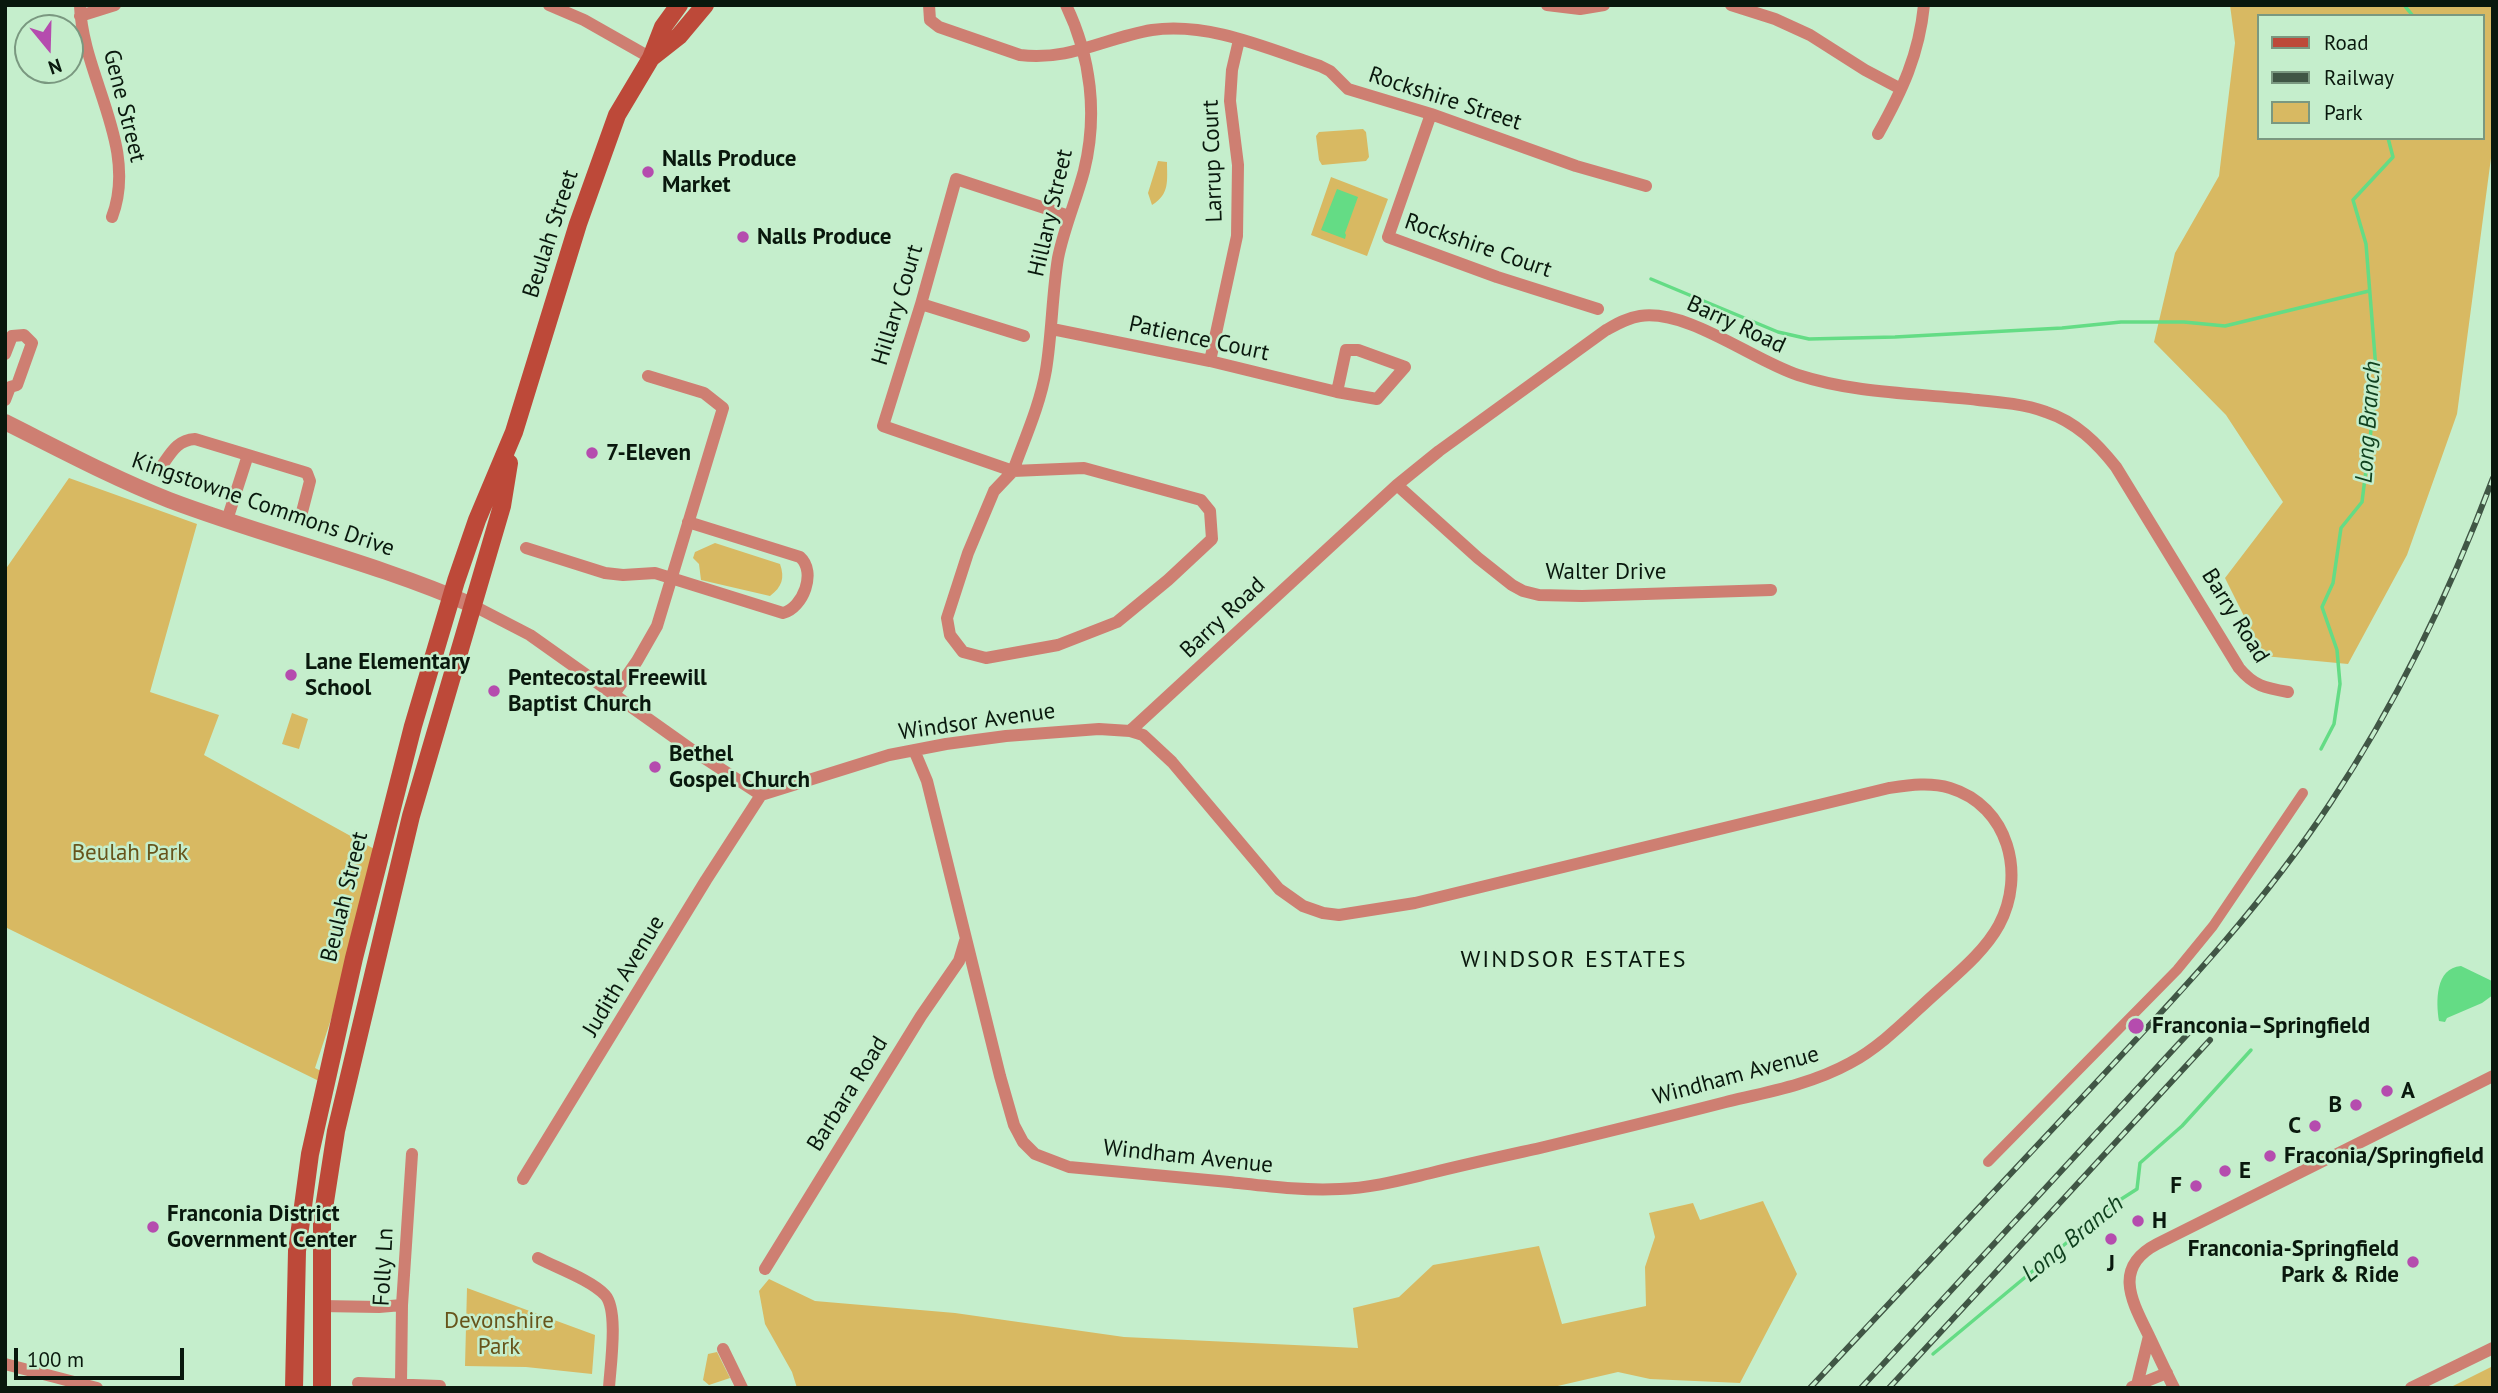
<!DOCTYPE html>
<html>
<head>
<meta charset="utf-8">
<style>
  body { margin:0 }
  #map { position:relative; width:2498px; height:1393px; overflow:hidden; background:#c5eecc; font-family:"PT Sans",sans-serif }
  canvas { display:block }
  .frame { position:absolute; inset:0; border:7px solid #09180d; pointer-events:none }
  .legend { position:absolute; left:2257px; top:14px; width:228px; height:126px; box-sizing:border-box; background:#c5eecc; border:2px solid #7a9880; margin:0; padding:9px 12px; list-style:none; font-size:21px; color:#09180d }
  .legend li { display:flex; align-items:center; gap:14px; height:35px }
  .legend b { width:35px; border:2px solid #7a9880 }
  .north { position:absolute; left:14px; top:14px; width:70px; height:70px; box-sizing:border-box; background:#c5eecc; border:2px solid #7a9880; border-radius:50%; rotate:161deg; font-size:19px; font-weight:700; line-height:28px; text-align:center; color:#09180d }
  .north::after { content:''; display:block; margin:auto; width:24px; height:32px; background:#b54cae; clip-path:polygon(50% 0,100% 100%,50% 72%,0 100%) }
  .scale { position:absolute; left:14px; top:1348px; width:170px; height:32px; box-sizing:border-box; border:4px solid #09180d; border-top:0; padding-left:9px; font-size:21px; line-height:24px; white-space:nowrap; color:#09180d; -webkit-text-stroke:5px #c5eecc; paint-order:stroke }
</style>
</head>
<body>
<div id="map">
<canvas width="2498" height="1393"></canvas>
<div class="frame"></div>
<ul class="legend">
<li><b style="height:9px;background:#bd4939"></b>Road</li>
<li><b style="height:9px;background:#405645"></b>Railway</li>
<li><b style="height:19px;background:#d8b962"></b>Park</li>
</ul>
<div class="north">N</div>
<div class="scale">100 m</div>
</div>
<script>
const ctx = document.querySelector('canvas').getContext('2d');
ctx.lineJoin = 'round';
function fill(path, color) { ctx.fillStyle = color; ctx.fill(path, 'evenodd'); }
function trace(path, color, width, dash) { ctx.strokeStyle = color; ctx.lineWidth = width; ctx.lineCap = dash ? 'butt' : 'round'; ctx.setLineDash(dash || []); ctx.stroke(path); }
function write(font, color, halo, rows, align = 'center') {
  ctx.font = font + ' "PT Sans",sans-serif'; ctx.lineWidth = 5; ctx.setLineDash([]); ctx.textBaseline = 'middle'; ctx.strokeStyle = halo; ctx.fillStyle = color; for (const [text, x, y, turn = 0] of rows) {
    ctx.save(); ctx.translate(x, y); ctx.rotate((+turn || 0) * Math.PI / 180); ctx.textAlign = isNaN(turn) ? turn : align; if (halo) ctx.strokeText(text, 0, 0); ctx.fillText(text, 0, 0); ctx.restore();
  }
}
fill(new Path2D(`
  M2230,5H2493V143L2457,414L2407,555L2348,664L2264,656L2225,578L2283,502L2226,415L2154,342L2175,253L2219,176L2235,43ZM2258,16H2482V138H2258Z
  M1363,129L1366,132L1369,157L1366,161L1322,165L1319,160L1316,136L1319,132Z
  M1158,161L1167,162C1167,181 1170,194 1152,205L1148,193Z
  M1331,177L1388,199L1367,256L1311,235Z
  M69,478L197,524L150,692L219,715L204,755L385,855L315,1068L327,1074L323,1083L5,927V570Z
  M715,543L780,564C785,578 782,587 770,596L701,580L699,564L693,558L695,552Z
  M292,713L308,719L299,749L282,744Z
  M1763,1201L1797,1274L1740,1383L1650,1379L1618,1372L1549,1388H797L792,1372L765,1324L759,1291L769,1279L815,1301L955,1313L1124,1337L1358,1348L1353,1308L1399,1297L1433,1265L1539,1246L1562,1324L1646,1306L1645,1267L1655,1237L1649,1213L1693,1203L1700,1220Z
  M467,1288L595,1335L592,1374L526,1367L465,1366Z
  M717,1352L730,1378L709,1385L703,1380L708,1354Z
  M2493,1366V1388H2449Z`), '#d8b962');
fill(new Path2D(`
  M1337,189L1358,197L1345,233L1346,235L1345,239L1321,230Z
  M2461,966L2492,981L2493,995L2482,1003L2447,1018L2445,1022L2439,1021C2436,1002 2435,968 2461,966Z`), '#64dc85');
trace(new Path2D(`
  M2404,5L2413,16
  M1651,279L1778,332L1809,339L1895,337L2062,328L2121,322H2184L2225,326L2369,291
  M2321,749L2334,724L2340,684L2337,650L2322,607L2333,583L2341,528L2362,502L2377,382L2366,244L2353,200L2393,157L2388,138
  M1933,1354L2112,1205L2137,1189L2140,1163L2182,1126L2251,1050`), '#64dc85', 3.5);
trace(new Path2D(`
  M1988,1162L2177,970L2213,926L2303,793`), '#ce7f72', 10);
trace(new Path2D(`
  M80,5C82,76 139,146 112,217
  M549,5L584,20L651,58
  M929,5L930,20L939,27L1020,55C1071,61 1104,38 1152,30C1209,22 1266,48 1320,66L1330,71L1348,89L1431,114L1576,166L1646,186
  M1066,5C1091,57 1098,115 1084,171C1076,201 1064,228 1058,258C1052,295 1052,333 1046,370C1040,405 1025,438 1013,471L883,426L921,304L956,179L1069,216
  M1547,5L1580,9L1604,5
  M1731,5L1775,19L1810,35L1865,70L1901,89
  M80,16L115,5
  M1431,114L1388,237L1497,277L1598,309
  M1878,134C1902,91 1919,55 1924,5
  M921,304L1024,336
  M1052,329L1210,361L1337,392
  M1346,350H1358L1405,367L1377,399L1337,392Z
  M5,354L12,336L24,335L32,343L17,385L10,387L5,400
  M1210,361L1237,236L1238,165L1230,101L1232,70L1239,40
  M161,467C171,453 177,440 195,439L248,455
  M1084,468L1201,500L1210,511L1212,539L1168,580L1117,622L1058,645L986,658L963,652L950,635L947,618L968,553L994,491L1013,471Z
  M1397,485L1478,558L1512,585L1523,591L1539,595L1582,596L1771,590
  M227,520L248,455L307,473L310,481L302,512
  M526,548L605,573L623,575L655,573L783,613C803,608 817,572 800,557L688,522
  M472,605L530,635L692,750L761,795L889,755L946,744L1006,736L1099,729L1130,731L1143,735L1172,762L1263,870L1279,889L1303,906L1323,913L1339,915L1415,903L1889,788C1910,785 1930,782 1950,788C2009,806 2026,875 1999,925C1985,951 1958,973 1936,993C1909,1017 1882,1046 1850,1063C1812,1084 1768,1092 1726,1102C1664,1118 1602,1133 1540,1148C1504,1156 1467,1164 1431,1173C1401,1180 1371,1188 1340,1189C1303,1191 1266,1186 1229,1182C1176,1177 1122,1172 1069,1167L1035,1154L1023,1142L1014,1125L1000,1076L927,781L914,750
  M614,694L637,661L657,626L723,408L704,393L648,376
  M1130,731L1397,485L1439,451L1606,330C1617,324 1627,318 1640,316C1688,309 1752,360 1798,375C1857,394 1916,393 1978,400C2000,402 2024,404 2046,412C2076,422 2097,443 2116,467L2239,668C2254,686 2265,688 2288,692
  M523,1179L706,880L761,795
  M538,1258C557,1268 591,1280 605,1295C619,1310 610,1368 609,1388
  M765,1269L921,1016L959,961L965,941
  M321,1306L379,1307L402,1305
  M723,1349L742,1388
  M5,1364L97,1388
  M358,1383L440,1386
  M401,1383L402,1305L412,1154
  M2137,1385L2149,1336
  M2132,1387L2167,1373
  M2174,1388C2166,1372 2158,1355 2150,1338C2133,1303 2111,1268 2157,1244L2493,1076
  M2411,1388L2493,1348`), '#ce7f72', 12);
trace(new Path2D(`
  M5,422C59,449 113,478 169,500C269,538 374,562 472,605`), '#ce7f72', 16);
trace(new Path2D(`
  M651,58L679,36L705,5
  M294,1388L297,1251L310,1154L354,958L413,726L456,581L477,520L514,432L578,224L617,115L651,58L663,27L679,5
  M322,1388V1221L336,1131L411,816L502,506L509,463`), '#bd4939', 18);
const rail = new Path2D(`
  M1810,1388C1903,1288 1997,1189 2090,1089C2175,998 2262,907 2331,802C2398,701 2450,592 2493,478
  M1861,1388L2195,1026
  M1889,1388L2210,1040`);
trace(rail, '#405645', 6);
trace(rail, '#c5eecc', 3.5, [10]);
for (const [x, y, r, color] of [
  [648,172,7,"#b54cae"],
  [743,237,7,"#b54cae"],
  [592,453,7,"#b54cae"],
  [291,675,7,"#b54cae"],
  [494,691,7,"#b54cae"],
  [655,767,7,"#b54cae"],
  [2136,1026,9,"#b54cae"],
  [2387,1091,7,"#b54cae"],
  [2356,1105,7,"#b54cae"],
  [2315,1126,7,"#b54cae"],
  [2270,1156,7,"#b54cae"],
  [2225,1171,7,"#b54cae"],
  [2196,1186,7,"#b54cae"],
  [2138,1221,7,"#b54cae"],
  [153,1227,7,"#b54cae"],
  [2111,1239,7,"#b54cae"],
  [2413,1262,7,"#b54cae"]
]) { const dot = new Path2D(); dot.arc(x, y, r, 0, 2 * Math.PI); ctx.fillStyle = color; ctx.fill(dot); trace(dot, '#c5eecc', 2.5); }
write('23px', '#09180d', '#c5eecc', [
  ["Rockshire Street",1445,99,18],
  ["Gene Street",124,106,76],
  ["Larrup Court",1213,161,-92],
  ["Hillary Street",1051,213,-77],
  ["Beulah Street",551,234,-72],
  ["Rockshire Court",1478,246,19],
  ["Hillary Court",898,305,-73],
  ["Barry Road",1736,325,25],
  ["Patience Court",1199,339,12],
  ["Kingstowne Commons Drive",263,505,19],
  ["Walter Drive",1606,572],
  ["Barry Road",2235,616,58],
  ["Barry Road",1223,618,-43],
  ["Windsor Avenue",977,722,-8],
  ["Beulah Street",345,897,-76],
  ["Judith Avenue",624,976,-59],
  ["Windham Avenue",1736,1076,-15],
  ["Barbara Road",848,1094,-58],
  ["Windham Avenue",1188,1157,6],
  ["Folly Ln",384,1267,-87]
]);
write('bold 23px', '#09180d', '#c5eecc', [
  ["Nalls Produce",662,159],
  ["Market",662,185],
  ["Nalls Produce",757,237],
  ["7-Eleven",606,453],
  ["Lane Elementary",305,662],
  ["School",305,688],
  ["Pentecostal Freewill",508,678],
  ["Baptist Church",508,704],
  ["Bethel",669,754],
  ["Gospel Church",669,780],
  ["Franconia–Springfield",2152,1026],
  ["A",2401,1091],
  ["B",2342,1105,"right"],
  ["C",2301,1126,"right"],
  ["Fraconia/Springfield",2284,1156],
  ["E",2239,1171],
  ["F",2182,1186,"right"],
  ["Franconia District",167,1214],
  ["Government Center",167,1240],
  ["H",2152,1221],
  ["Franconia-Springfield",2399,1249,"right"],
  ["Park & Ride",2399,1275,"right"],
  ["J",2111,1264,"center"]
], 'left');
write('23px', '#67541b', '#c5eecc', [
  ["Beulah Park",130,853],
  ["Devonshire",499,1321],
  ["Park",499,1347]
]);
write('italic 24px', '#10411f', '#c5eecc', [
  ["Long Branch",2369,422,-86],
  ["Long Branch",2073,1239,-39]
]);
ctx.letterSpacing = '2px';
write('24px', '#09180d', '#c5eecc', [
  ["WINDSOR ESTATES",1574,960]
]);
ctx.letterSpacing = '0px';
</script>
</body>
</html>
